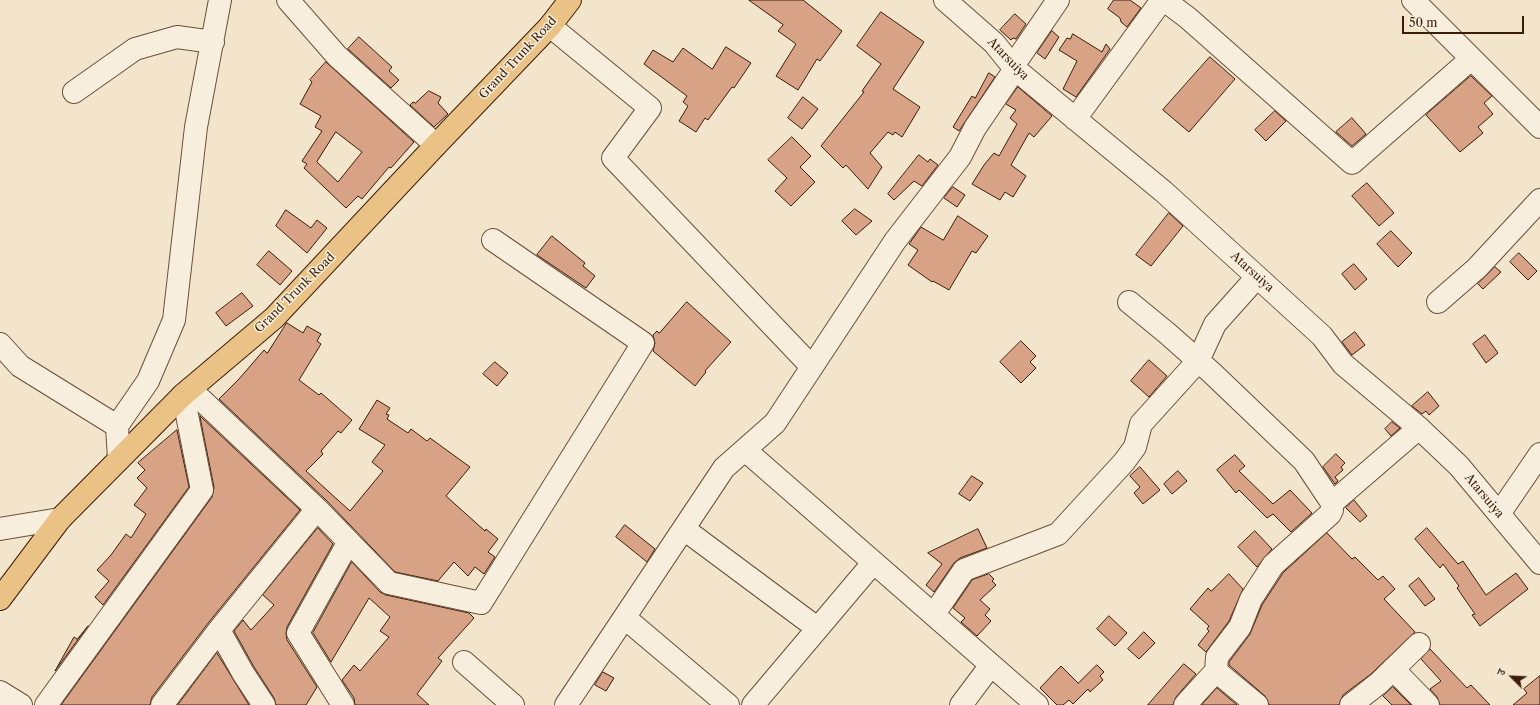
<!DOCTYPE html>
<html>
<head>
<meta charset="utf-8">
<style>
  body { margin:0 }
  #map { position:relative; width:1540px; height:705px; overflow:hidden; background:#f3e5cb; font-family:"Libre Caslon Text","Noto Serif Devanagari",serif }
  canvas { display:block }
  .north { position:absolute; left:1492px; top:657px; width:40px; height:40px; -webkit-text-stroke:3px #f7eedd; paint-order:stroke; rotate:294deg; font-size:11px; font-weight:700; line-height:16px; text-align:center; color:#3c1d08 }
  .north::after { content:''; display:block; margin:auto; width:14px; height:18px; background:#3c1d08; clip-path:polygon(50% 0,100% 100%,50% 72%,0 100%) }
  .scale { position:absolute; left:1402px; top:16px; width:122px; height:18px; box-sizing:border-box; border:2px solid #3c1d08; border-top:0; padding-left:5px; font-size:12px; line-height:14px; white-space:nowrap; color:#3c1d08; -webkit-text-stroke:3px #f7eedd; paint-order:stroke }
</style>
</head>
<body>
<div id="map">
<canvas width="1540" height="705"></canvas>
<div class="north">उ</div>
<div class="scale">50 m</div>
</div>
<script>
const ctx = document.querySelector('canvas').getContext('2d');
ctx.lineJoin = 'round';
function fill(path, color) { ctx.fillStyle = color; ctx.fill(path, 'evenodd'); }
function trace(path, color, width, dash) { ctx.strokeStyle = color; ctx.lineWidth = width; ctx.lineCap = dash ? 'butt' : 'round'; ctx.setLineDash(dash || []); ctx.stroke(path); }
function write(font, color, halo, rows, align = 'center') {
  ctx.font = font + ' "Libre Caslon Text",serif'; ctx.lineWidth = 3; ctx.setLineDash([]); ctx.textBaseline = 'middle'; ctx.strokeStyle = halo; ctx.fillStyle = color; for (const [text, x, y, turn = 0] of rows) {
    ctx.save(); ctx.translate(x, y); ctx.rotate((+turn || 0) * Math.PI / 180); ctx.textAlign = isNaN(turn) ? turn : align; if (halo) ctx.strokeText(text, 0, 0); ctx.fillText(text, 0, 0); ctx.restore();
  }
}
const building = new Path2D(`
  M749,0H803L842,31L820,61L817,59L798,90L776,76L796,44L778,31L783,25Z
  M1114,0H1130L1141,8L1127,27L1121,22L1120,18L1108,9Z
  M881,12L924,42L893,89L920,107L902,137L895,132L893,135L888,132L870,153L882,167L868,189L846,165L843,168L821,146L864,92L862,91L881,64L857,46Z
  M1015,14L1026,24L1016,39L1013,38L1011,40L1000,30Z
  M1052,31L1059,37L1045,59L1037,53Z
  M1073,34L1102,52L1106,44L1110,49L1076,97L1063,89L1077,61L1059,50L1067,38L1070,39Z
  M359,37L392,67L389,71L399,80L391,88L348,49Z
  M726,47L751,63L734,88L732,87L708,120L705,118L696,132L679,121L688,106L683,102L687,96L644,64L653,50L673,62L683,48L712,69Z
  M1210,57L1235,79L1189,132L1163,110Z
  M326,62L414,142L391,168L389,167L362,199L358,196L346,208L304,168L307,164L302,161L322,131L315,127L321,116L300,104L312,82L310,80ZM336,132L362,152L338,182L317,162Z
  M989,73L995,77L959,131L953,127L972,96L975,98Z
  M1471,76L1492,96L1484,103L1493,114L1478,127L1483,133L1460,152L1426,115Z
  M1018,87L1052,116L1034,137L1029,133L1011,165L1026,176L1013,197L1005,192L1000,200L972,184L984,165L994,153L999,156L1017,124L1010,118L1016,110L1006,104Z
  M429,91L441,97L438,103L448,114L434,127L410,105L413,102L415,103Z
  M803,97L818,109L802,129L788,118Z
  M1275,111L1286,121L1266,141L1255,130Z
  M1352,118L1366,134L1352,146L1336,132Z
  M792,137L811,156L800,167L815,182L791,206L775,191L787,178L768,160Z
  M919,155L928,162L930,159L938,165L922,186L914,181L894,200L888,194Z
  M1367,183L1394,213L1379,226L1352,196Z
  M953,187L965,195L957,207L944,198Z
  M855,209L872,221L856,235L842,221Z
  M286,210L311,228L317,220L327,228L307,253L276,226Z
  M1169,213L1183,226L1151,266L1136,255Z
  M958,216L988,236L976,253L972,251L949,290L933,281L932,282L908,265L918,250L909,244L921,227L943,240Z
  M1391,231L1412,253L1398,267L1377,244Z
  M552,236L585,263L583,266L595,276L586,288L537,255Z
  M269,251L292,271L280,285L257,265Z
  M1519,253L1537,271L1528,280L1510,262Z
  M1354,264L1367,279L1355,290L1342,274Z
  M1495,267L1501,272L1483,289L1478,284Z
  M242,293L253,306L226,326L216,313Z
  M687,302L731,342L705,371L706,372L695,386L653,351L655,343L653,335L657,331L659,333Z
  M287,323L303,333L307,326L321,334L317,341L321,344L299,380L319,395L321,393L352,420L341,433L338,431L321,451L323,454L306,471L350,511L383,471L372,462L385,445L359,429L377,400L390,408L386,414L389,415L387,419L408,433L411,429L427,441L430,438L470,467L446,496L485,531L486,529L498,539L488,552L495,557L484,574L475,567L468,576L454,562L438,581L395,572L326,500L219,399L239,379L264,350L267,353Z
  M1355,332L1365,345L1352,355L1342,342Z
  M1485,335L1498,353L1486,363L1473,344Z
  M1021,341L1036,356L1030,362L1036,368L1021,383L1000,362Z
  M1149,360L1167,376L1149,397L1131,381Z
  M495,362L508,373L497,386L483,374Z
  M1428,392L1439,406L1429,415L1426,411L1422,414L1412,406Z
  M200,416L300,510L209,622L152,697L150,705H61L212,497L214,488Z
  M1392,422L1400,428L1391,436L1385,429Z
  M177,430L189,487L103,605L95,597L109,581L97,570L111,555L126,534L131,538L146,514L134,505L147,488L137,478L145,470L138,463Z
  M1336,454L1345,463L1341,467L1343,470L1335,477L1338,481L1335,484L1323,467Z
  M1235,455L1245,466L1239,471L1273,504L1290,490L1312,513L1291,532L1273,514L1267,518L1239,490L1236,493L1217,470Z
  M1140,467L1160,490L1143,504L1134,493L1140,487L1130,476Z
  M1178,471L1187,481L1172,494L1164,484Z
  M972,476L983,483L970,501L959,494Z
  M1354,500L1367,516L1360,522L1346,508Z
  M625,525L655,549L647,562L616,537Z
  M318,528L333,544L287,627L286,633L287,640L317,687L306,705H276L274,698L254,667L234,631L243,620L251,630L274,605L263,595Z
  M1427,528L1458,564L1463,561L1486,595L1516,573L1528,589L1480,626L1472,615L1475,614L1457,588L1459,586L1443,564L1440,568L1415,539Z
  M978,529L987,548L960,558L954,563L934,592L926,585L942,564L928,553Z
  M1255,531L1272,549L1257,567L1238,547Z
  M1327,533L1352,559L1355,557L1378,580L1383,576L1395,589L1384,599L1415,632L1371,674L1343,695L1339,705H1269L1265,696L1229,665V662L1250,634L1262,605L1283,573Z
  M352,562L380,592L386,595L469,613L474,618L438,658L442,661L417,694L429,705H355L354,698L342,680L354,665L360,671L389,637L380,631L390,617L369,598L331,662L313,633Z
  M989,574L994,579L992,581L996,585L980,600L990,609L985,615L991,621L977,636L961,622L965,618L953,608L972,580Z
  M1229,574L1243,589L1229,621L1206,652L1198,645L1209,631L1207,629L1209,626L1190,609L1208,588L1211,591Z
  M1419,578L1435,599L1425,606L1409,586Z
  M1109,616L1127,633L1115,646L1097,629Z
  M88,626L55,671L74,637L77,639Z
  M1144,632L1155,643L1139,659L1128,649Z
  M1430,649L1467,688L1471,685L1490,705H1440L1437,697L1430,689L1441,681L1421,659Z
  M217,653L249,705H178Z
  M1184,664L1196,674L1176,697L1173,705H1148Z
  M1097,665L1104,672L1100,676L1103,680L1090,692L1088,689L1073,704L1069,700L1063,705H1057L1040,688L1061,666L1078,683Z
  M603,672L614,678L606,691L595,685Z
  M1540,676V705H1513L1527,693L1524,689Z
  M1393,687L1411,705H1392L1383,696Z
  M1217,688L1237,705H1202Z`);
fill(building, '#d7a286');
trace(building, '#3c1d08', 1);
const minor = new Path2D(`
  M288,0L337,56L436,145
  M945,0L994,43L1015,69L1164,192L1322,336L1343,364L1419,428L1459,466L1540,563
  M1164,0L1188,18L1352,163L1471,59
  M1413,0L1540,127
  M550,26L650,108L613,158L812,367
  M1013,66L1058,0
  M74,92L135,49L177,37L213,42
  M1075,119L1162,0
  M1129,302L1168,334L1212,373L1304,461L1332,503
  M1438,302L1477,268L1540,200
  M0,344L20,366L117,426
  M190,389L317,509L389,583L481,603L643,343L493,240
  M745,450L1037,705
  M119,459L117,426L148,381L174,320L196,127L220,0
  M1499,514L1540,454
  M0,529L60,519
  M684,529L817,628
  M934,614L964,570L1058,534L1124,462L1135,447L1141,424L1198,361L1215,324L1257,277
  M625,618L728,705
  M219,630L243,673L264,705
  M464,662L513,705
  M1393,669L1428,705
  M1216,671L1257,705
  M0,692L21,705
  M46,705L202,490L183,395
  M162,705L219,630L317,509
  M343,705L298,633L348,543
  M566,705L724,468L775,423L895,241L960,157L975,128L1015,69
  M753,705L873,563
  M961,705L991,665
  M1185,705L1216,671L1217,657L1240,627L1251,599L1273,565L1330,514L1332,510V503L1419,428
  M1351,705L1379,683L1419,644`);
const major = new Path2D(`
  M0,599L60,519L183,395L274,318L436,145L550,26L570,0`);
trace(minor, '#6a4f39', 24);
trace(major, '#3c1d08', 24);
trace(minor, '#f7eedd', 22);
trace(major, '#eac286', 22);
write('12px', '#3c1d08', '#f7eedd', [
  ["Grand Trunk Road",518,58,-47],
  ["Atarsuiya",1008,59,46],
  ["Atarsuiya",1252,272,42],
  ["Grand Trunk Road",295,293,-45],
  ["Atarsuiya",1484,496,50]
]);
</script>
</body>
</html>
